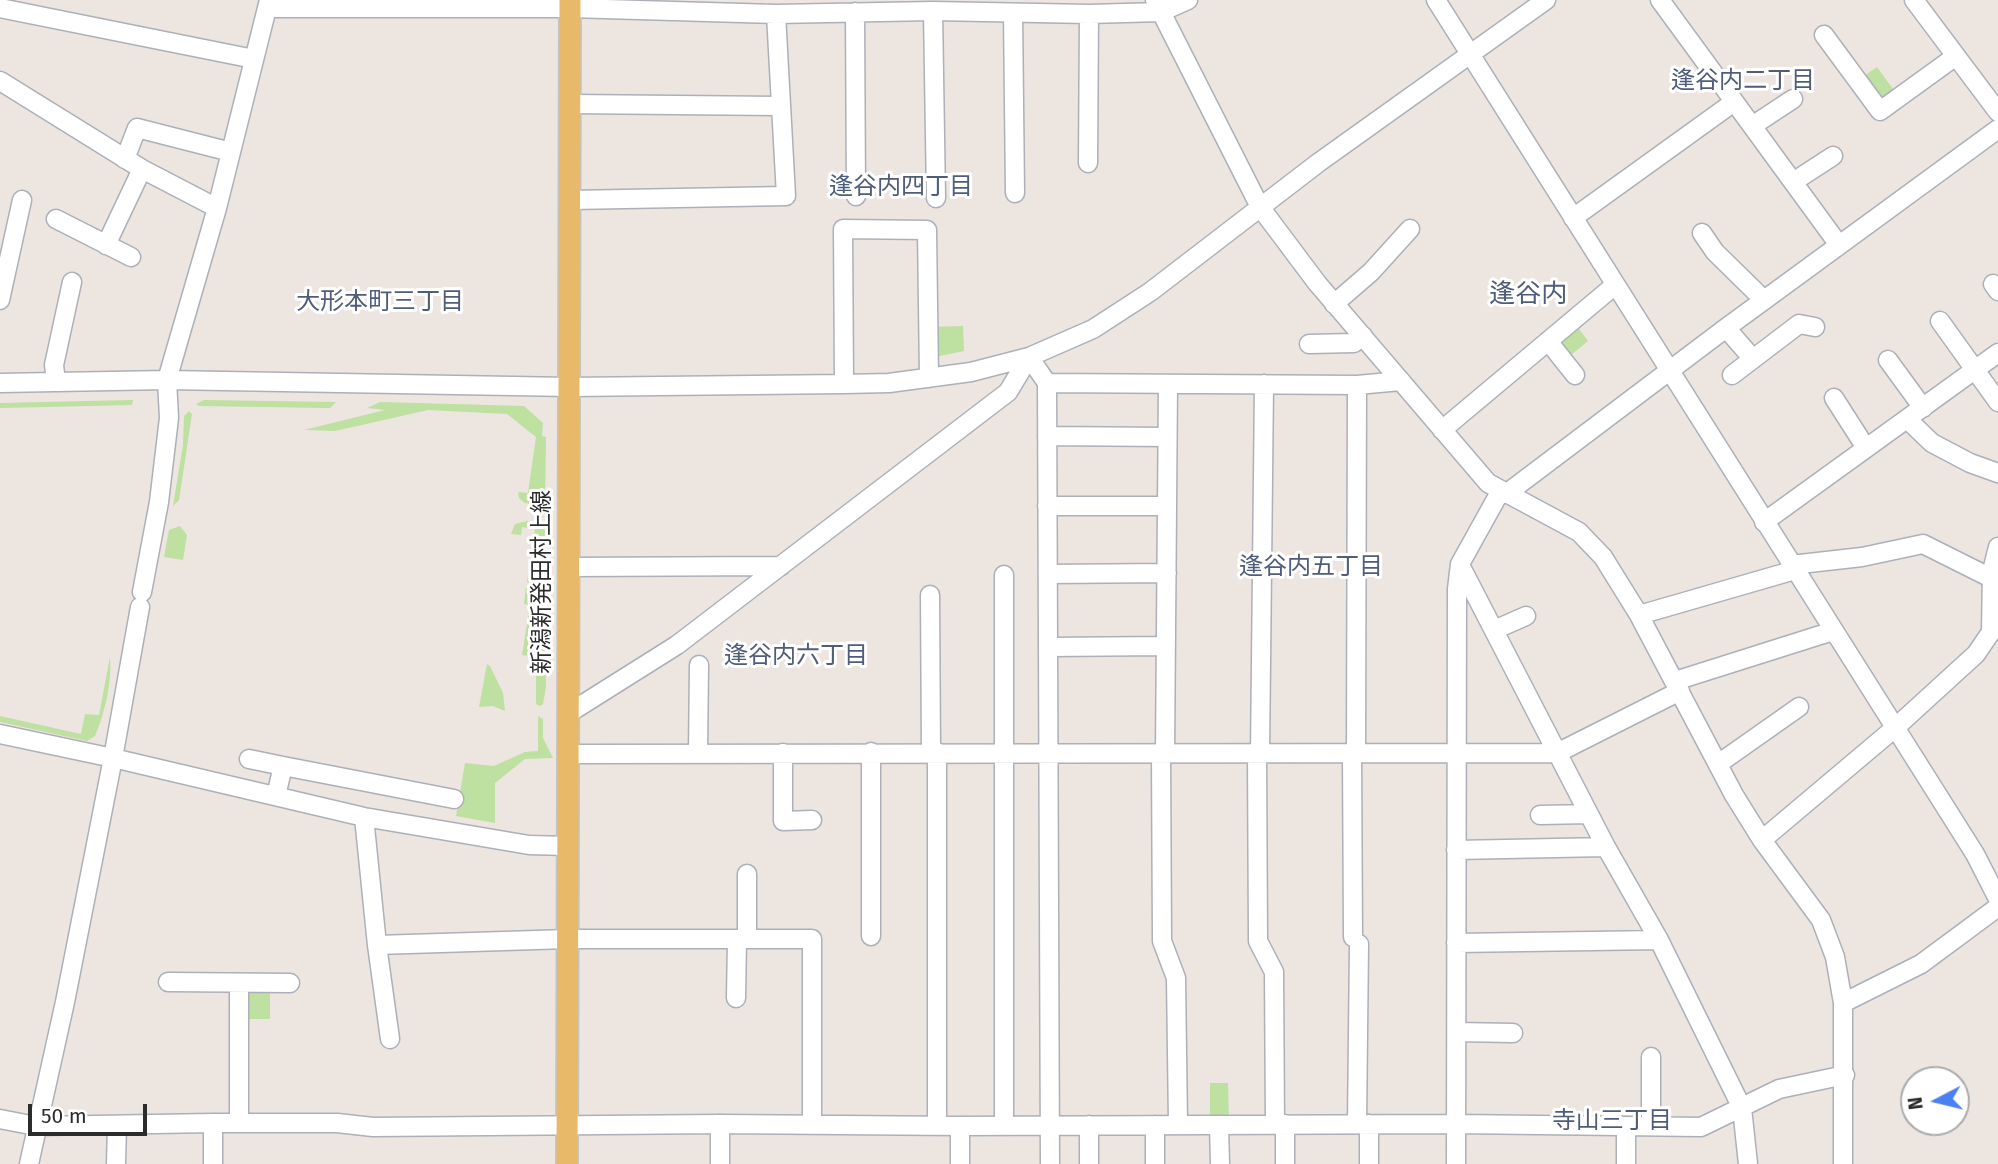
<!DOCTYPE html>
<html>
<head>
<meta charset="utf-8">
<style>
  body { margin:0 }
  #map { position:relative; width:1998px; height:1164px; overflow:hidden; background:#ede5e0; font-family:"Fira Sans",sans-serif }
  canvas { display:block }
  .north { position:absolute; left:1900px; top:1066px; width:70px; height:70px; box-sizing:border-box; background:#fff; border:2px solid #ababab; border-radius:50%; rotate:263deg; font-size:19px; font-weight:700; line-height:28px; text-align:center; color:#2c2c2c }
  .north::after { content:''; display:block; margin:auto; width:24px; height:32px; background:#4a80ef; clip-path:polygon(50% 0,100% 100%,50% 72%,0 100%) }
  .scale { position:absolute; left:28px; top:1104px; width:119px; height:32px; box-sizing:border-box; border:4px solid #2c2c2c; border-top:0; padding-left:9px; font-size:21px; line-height:24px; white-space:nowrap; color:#2c2c2c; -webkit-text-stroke:5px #fff; paint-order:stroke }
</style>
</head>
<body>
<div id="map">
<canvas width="1998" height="1164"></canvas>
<div class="north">N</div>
<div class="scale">50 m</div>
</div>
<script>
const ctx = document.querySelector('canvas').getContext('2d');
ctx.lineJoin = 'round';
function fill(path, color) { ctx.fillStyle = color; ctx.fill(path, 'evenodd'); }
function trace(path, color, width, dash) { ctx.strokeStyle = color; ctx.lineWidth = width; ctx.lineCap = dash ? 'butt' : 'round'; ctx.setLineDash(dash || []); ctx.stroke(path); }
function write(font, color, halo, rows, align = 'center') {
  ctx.font = font + ' "Fira Sans","Noto Sans JP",sans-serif'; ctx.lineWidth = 6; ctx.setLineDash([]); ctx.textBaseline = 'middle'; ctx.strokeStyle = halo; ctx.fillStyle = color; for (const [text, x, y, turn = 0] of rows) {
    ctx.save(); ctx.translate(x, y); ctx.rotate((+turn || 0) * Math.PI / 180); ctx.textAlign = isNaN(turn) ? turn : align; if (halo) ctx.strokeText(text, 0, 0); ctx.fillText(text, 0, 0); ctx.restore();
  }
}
fill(new Path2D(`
  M1877,67L1898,96L1881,110L1858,80Z
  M1573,321L1588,341L1565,360L1549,341Z
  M963,326L964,351L930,358L929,327Z
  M133,400L132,405L0,408V403Z
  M204,400L336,402L330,408H326L199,406L196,404Z
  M380,402L524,406L543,423L542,436L546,437L545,506L525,503L519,498L518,492L528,493L536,437L507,414L428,410L335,431L304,430L385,410L367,408Z
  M189,411L192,414L179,500L173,506L183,445L184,416Z
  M527,521L545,524L544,580L541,584L527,582L535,529L522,527L521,535L511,534L515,524Z
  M180,526L187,535L183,560L164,557L169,530Z
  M526,587L541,589L544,593L546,687L543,704L540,706L536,704V657L522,655L530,605L524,604Z
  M110,657C112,683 105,712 95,736L87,741L0,722V716L81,734L85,714L99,715Z
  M487,664L490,666L503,693L505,711L493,706L479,707Z
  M538,716L543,719V738L553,758L525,759L495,783V823L456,816L465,763L494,766L525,752L538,751Z
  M240,984H270V1019H240Z
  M1210,1083H1228L1229,1121H1210Z`), '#bee0a0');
const minor = new Path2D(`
  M1155,0L1260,207L1317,283L1488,483L1579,532L1603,557L1639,615L1734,795L1762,840L1821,920L1835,957L1843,1003V1164
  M1436,0L1975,854L1998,899
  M1660,0L1839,245
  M1914,0L1998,112
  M0,8L254,59
  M267,8H570L776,14L933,11L1089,14L1161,12L1188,0
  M933,11L936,198
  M855,12L856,196
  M1013,13L1015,193
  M1824,35L1880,111L1956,56
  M0,81L142,169L217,208L167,380L169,418L159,502L142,592
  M570,104L780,106
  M1752,126L1793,99
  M125,159L137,128L231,152
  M1088,163L1089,14
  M1793,182L1833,156
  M571,200L786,196L776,14
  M217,208L269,0
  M1573,218L1734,102
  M56,219L131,257
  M1702,233L1715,252L1764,300
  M106,245L142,169
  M1993,284L1998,291
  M0,300L22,200
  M1334,304L1371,272L1410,229
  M1940,321L1998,402
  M1726,328L1753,359
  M1548,341L1575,375
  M1309,344L1354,343L1363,336
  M1888,360L1923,408
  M1732,375L1799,324L1815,327
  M56,382L54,365L72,282
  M0,383L167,380L570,387L844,384L889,383L971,372L1029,357L1093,329L1150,292L1318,163L1546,0
  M1047,383L1357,385L1401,381
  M844,384L843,229L927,230L929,378
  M1834,398L1866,448
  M1907,419L1932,443L1970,463L1998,473
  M1442,430L1615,285
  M1047,436L1167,437
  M1506,494L1726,328L1998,129
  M1047,506H1167
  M1764,522L1998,353
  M1460,565L1606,847L1659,940L1742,1108L1748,1164
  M1791,565L1862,557L1923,544L1991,578
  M569,567L781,566
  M1048,574L1167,573
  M1004,575V1125
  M930,595L931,752
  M1639,615L1795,570
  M1494,630L1526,616
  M1048,647L1166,646
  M1675,681L1833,631
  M569,713L677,645L1008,392L1029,357L1047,383L1050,1164
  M0,734L113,758L364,817L529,845L568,846
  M871,752V936
  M937,752V1125
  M698,753L699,665
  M783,753V821L812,820
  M1352,753L1353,937
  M1356,753L1357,385
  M569,754L1557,753L1680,691
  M1161,754L1162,941L1176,978L1178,1125
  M1165,754L1168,384
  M1257,754L1258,941L1274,972L1275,1124
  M1260,754L1264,384
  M249,759L283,766
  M1718,764L1799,707
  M276,796L283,766L454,799
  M1540,815L1589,814
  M364,817L377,945L568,939H812V1125
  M1762,840L1896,727L1976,654L1991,632L1992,571L1998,547
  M1456,850L1606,847
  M747,939V874
  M1456,943L1659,940
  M377,945L390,1039
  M168,982L290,983
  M736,998L737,939
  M1843,1003L1921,964L1998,907
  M1457,1032L1513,1033
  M0,1119L36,1126L213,1123H337L373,1127L720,1124L960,1126L1457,1124L1701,1127L1779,1089L1845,1075
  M239,1123V983
  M1285,1124V1164
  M1357,1124L1359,944
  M1369,1124V1164
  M1155,1125V1164
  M1219,1125L1220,1164
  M1651,1126V1057
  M29,1164L65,1002L113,758L140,607
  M116,1164L117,1125
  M213,1164V1123
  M720,1164V1124
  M960,1164V1126
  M1089,1164V1125
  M1456,1164L1457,589L1460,564L1500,492
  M1626,1164V1126`);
const major = new Path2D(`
  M567,1164L570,0`);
trace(minor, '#acb0b8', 21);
trace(major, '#c4c4c4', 24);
trace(minor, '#fff', 18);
trace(major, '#e8b969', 21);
write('23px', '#2c2c2c', '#fff', [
  ["新潟新発田村上線",543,582,-90]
]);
write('24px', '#4f5d7b', '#fff', [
  ["逢谷内二丁目",1743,81],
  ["逢谷内四丁目",901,187],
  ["大形本町三丁目",380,302],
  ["逢谷内五丁目",1311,567],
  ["逢谷内六丁目",796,656],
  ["寺山三丁目",1612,1121]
]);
write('26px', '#4f5d7b', '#fff', [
  ["逢谷内",1528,295]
]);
</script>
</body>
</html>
